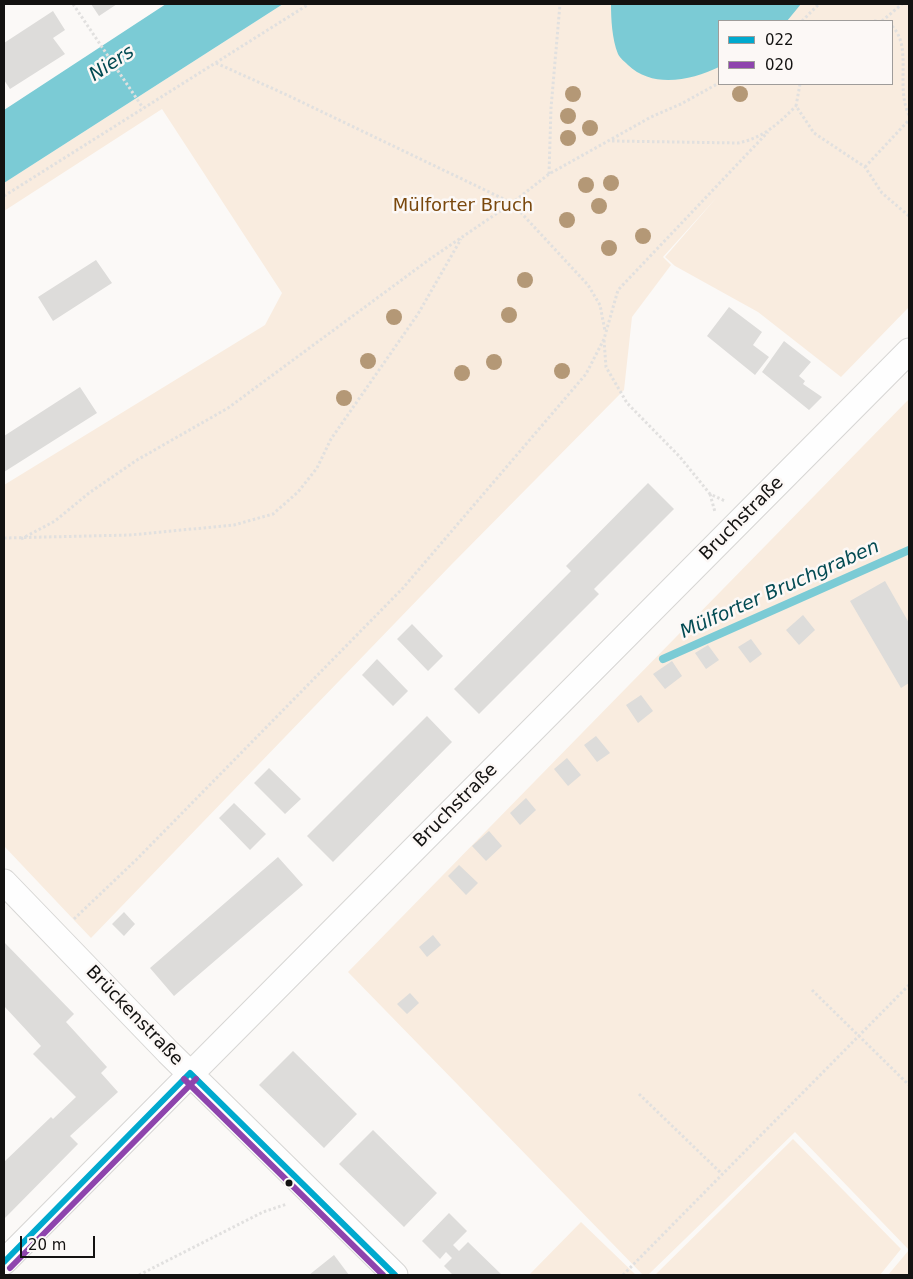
<!DOCTYPE html>
<html>
<head>
<meta charset="utf-8">
<style>
  body { margin:0 }
  #map { position:relative; width:913px; height:1279px; overflow:hidden; background:#fbf9f7; font-family:"DejaVu Sans",sans-serif }
  canvas { display:block }
  .frame { position:absolute; inset:0; border:5px solid #131211; pointer-events:none }
  .legend { position:absolute; left:718px; top:20px; width:175px; height:65px; box-sizing:border-box; background:#fcf8f6; border:1px solid #9f9c9a; margin:0; padding:6px 9px; list-style:none; font-size:15px; color:#131211 }
  .legend li { display:flex; align-items:center; gap:10px; height:25px }
  .legend b { width:25px; border:1px solid #9f9c9a }
  .scale { position:absolute; left:20px; top:1236px; width:75px; height:22px; box-sizing:border-box; border:2px solid #131211; border-top:0; padding-left:6px; font-size:15px; line-height:18px; white-space:nowrap; color:#131211; -webkit-text-stroke:4px #fcf8f6; paint-order:stroke }
</style>
</head>
<body>
<div id="map">
<canvas width="913" height="1279"></canvas>
<div class="frame"></div>
<ul class="legend">
<li><b style="height:6px;background:#00a9ce"></b>022</li>
<li><b style="height:6px;background:#8e44ad"></b>020</li>
</ul>
<div class="scale">20 m</div>
</div>
<script>
const ctx = document.querySelector('canvas').getContext('2d');
ctx.lineJoin = 'round';
function fill(path, color) { ctx.fillStyle = color; ctx.fill(path, 'evenodd'); }
function trace(path, color, width, dash) { ctx.strokeStyle = color; ctx.lineWidth = width; ctx.lineCap = dash ? 'butt' : 'round'; ctx.setLineDash(dash || []); ctx.stroke(path); }
function write(font, color, halo, rows, align = 'center') {
  ctx.font = font + ' "DejaVu Sans",sans-serif'; ctx.lineWidth = 5; ctx.setLineDash([]); ctx.textBaseline = 'middle'; ctx.strokeStyle = halo; ctx.fillStyle = color; for (const [text, x, y, turn = 0] of rows) {
    ctx.save(); ctx.translate(x, y); ctx.rotate((+turn || 0) * Math.PI / 180); ctx.textAlign = isNaN(turn) ? turn : align; if (halo) ctx.strokeText(text, 0, 0); ctx.fillText(text, 0, 0); ctx.restore();
  }
}
fill(new Path2D(`
  M283,4H909V307L841,377L758,312L675,266L665,257L717,197L663,257L671,265L632,317L624,390L451,565L91,938L4,846V485L265,325L282,293L162,109L4,211V183ZM719,21H892V84H719Z
  M909,399V1275H888L909,1250L795,1132L648,1275H643L348,972Z
  M793,1139L901,1249L880,1275H655Z
  M581,1222L636,1275H529Z`), '#f9ecdf');
fill(new Path2D(`
  M166,4H283L4,183V110Z
  M611,4H801L787,21H719V67C692,80 653,89 628,65C625,62 620,58 618,54C612,39 611,19 611,4Z`), '#7bcbd5');
trace(new Path2D(`
  M663,659L909,550`), '#7bcbd5', 8);
fill(new Path2D(`
  M91,4H117L99,16Z
  M53,11L65,30L53,38L65,54L10,89L4,80V43Z
  M96,260L112,283L53,321L38,297Z
  M729,307L762,332L753,345L769,357L755,375L707,336Z
  M784,341L811,362L799,376L805,381L803,384L822,397L809,410L762,372Z
  M80,387L97,413L4,472V436Z
  M648,483L674,509L594,589L599,594L479,714L454,689L571,571L566,566Z
  M885,581L909,623V683L901,688L850,601Z
  M803,615L815,630L799,645L786,630Z
  M412,624L443,656L428,671L397,639Z
  M751,639L762,654L750,663L738,647Z
  M708,645L719,660L706,669L695,653Z
  M377,659L408,691L393,706L362,675Z
  M672,661L682,676L665,689L653,674Z
  M641,695L653,711L638,723L626,705Z
  M427,716L452,742L333,862L307,836Z
  M596,736L610,753L597,762L584,745Z
  M567,758L581,775L568,786L554,769Z
  M269,768L301,799L285,814L254,783Z
  M526,798L536,810L520,825L510,813Z
  M234,803L266,834L250,850L219,818Z
  M489,831L502,846L486,861L472,846Z
  M278,857L303,885L174,996L150,968Z
  M459,865L478,883L466,895L448,876Z
  M124,912L135,924L124,936L112,924Z
  M433,935L441,945L427,957L419,947Z
  M4,942L74,1014L66,1022L107,1067L101,1073L118,1092L70,1136L78,1144L4,1219V1162L51,1117L53,1119L76,1097L33,1054L41,1046L4,1006Z
  M410,993L419,1003L407,1014L397,1004Z
  M293,1051L357,1114L324,1148L259,1085Z
  M373,1130L437,1193L404,1227L339,1164Z
  M449,1213L467,1231L453,1245L459,1251L468,1242L502,1275H453L444,1266L452,1258L446,1252L440,1259L422,1241Z
  M334,1255L349,1275H309Z`), '#dddcda');
const minor = new Path2D(`
  M4,882L168,1052L395,1275
  M4,1262L909,351`);
trace(minor, '#d7d6d4', 27);
trace(new Path2D(`
  M73,4L143,108
  M802,21L819,4
  M874,21H879
  M882,21L902,4
  M892,26C913,47 895,87 909,115
  M216,63L287,95L512,203L588,285L600,305L605,331
  M800,84L796,106L814,133L865,167L882,193L909,216
  M612,141L738,143C763,138 778,124 796,106
  M865,167L909,120
  M549,174L551,108L560,4
  M4,196L309,4
  M604,340L606,367L627,403L680,457L710,494L725,501
  M710,494L715,512
  M4,538L130,535L234,525L273,514L298,492L317,468L331,439L418,314L461,239
  M21,539L55,521L89,493L137,460L228,408L430,259L512,203L549,174L651,117L681,104L719,83
  M74,919L137,859L403,588L586,374L604,339L618,290L768,132
  M812,990L909,1085
  M639,1094L722,1174
  M139,1275L263,1212L287,1204
  M623,1275L909,985`), '#e1e0df', 3, [2.5, 2.5]);
trace(minor, '#fefefe', 25);
trace(new Path2D(`
  M190,1073L395,1275
  M4,1262L190,1073`), '#00a9ce', 6);
trace(new Path2D(`
  M184,1079L383,1275
  M10,1268L196,1079`), '#8e44ad', 6);
ctx.fillStyle = '#b49876';
for (const [x, y] of [
  [573,94],
  [740,94],
  [568,116],
  [590,128],
  [568,138],
  [611,183],
  [586,185],
  [599,206],
  [567,220],
  [643,236],
  [609,248],
  [525,280],
  [509,315],
  [394,317],
  [368,361],
  [494,362],
  [562,371],
  [462,373],
  [344,398]
]) { ctx.beginPath(); ctx.arc(x, y, 8, 0, 2 * Math.PI); ctx.fill(); }
for (const [x, y, r, color] of [
  [289,1183,4.5,"#131211"]
]) { const dot = new Path2D(); dot.arc(x, y, r, 0, 2 * Math.PI); ctx.fillStyle = color; ctx.fill(dot); trace(dot, '#fcf8f6', 2); }
write('18px', '#7a480d', '#fcf8f6', [
  ["Mülforter Bruch",463,206]
]);
write('18px', '#131211', '#fcf8f6', [
  ["Bruchstraße",742,519,-45],
  ["Bruchstraße",456,806,-45],
  ["Brückenstraße",134,1016,46]
]);
write('italic 19px', '#034b53', '#fcf8f6', [
  ["Niers",112,64,-33],
  ["Mülforter Bruchgraben",780,590,-24]
]);
</script>
</body>
</html>
